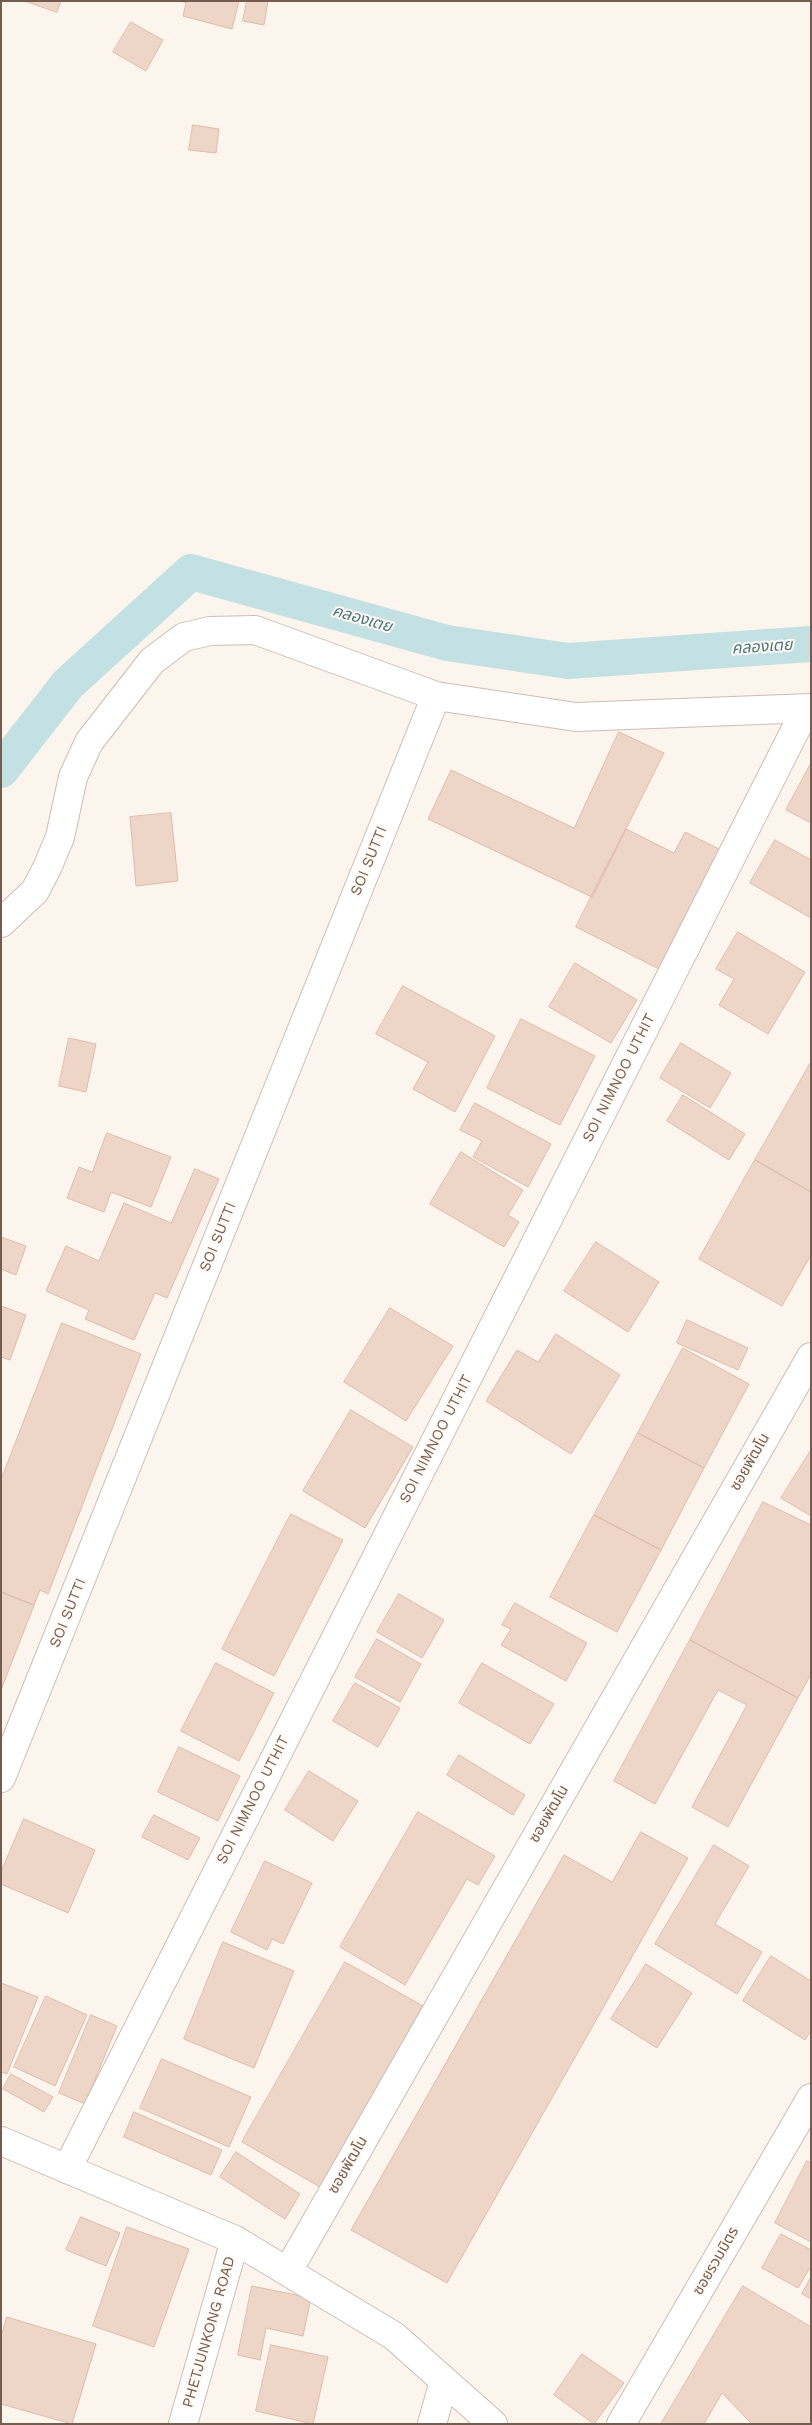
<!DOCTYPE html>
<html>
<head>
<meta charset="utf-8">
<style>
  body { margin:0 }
  #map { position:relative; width:812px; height:2425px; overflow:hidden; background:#fbf5ed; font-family:"Work Sans",sans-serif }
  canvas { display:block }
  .frame { position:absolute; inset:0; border:2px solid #745c51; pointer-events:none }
</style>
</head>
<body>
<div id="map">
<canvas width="812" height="2425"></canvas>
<div class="frame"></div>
</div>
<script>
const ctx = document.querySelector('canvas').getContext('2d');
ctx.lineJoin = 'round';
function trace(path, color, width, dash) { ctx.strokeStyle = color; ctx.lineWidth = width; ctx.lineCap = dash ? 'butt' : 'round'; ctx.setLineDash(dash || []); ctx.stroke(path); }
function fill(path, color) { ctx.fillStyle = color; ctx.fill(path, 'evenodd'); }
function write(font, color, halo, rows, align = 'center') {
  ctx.font = font + ' "Work Sans","Noto Sans Thai",sans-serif'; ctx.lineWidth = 4; ctx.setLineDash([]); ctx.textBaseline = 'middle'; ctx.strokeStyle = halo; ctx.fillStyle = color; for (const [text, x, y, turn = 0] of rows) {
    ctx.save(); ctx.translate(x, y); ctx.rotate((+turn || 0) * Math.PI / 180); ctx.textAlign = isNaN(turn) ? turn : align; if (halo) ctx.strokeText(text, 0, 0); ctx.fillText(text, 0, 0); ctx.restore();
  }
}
trace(new Path2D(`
  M1,770L68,684L191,572L447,643L568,661L811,644`), '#c3e0e3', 36);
const building = new Path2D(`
  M25,1H61L57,12Z
  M180,1H239L232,29L183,16L186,3Z
  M247,1H268L264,25L243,21Z
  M131,22L163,40L146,71L113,52Z
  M193,125L219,129L216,153L189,150Z
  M619,732L664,753L592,897L428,819L451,770L574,828Z
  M811,763V823L786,810Z
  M171,813L178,881L136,886L130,817Z
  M626,829L674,853L685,832L721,850L659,969L576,927Z
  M775,840L811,860V918L750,883Z
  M738,932L805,972L768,1034L719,1005L734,979L716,969Z
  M575,963L637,1000L611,1043L549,1007Z
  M403,986L495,1036L455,1112L413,1089L428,1062L376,1034Z
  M521,1019L595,1056L560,1125L487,1088Z
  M69,1038L96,1044L86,1092L59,1086Z
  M681,1043L731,1073L710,1108L660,1078Z
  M811,1062V1192L755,1160Z
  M683,1095L745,1134L729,1160L667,1121Z
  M475,1103L551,1144L528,1187L473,1157L482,1141L460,1130Z
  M107,1133L171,1157L151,1207L111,1192L104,1212L67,1198L79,1167L92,1172Z
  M461,1152L523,1190L508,1215L519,1222L504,1247L430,1204Z
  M755,1160L811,1192V1255L782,1306L699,1259Z
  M195,1169L219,1179L167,1298L155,1293L134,1340L85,1319L89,1310L46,1291L66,1246L99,1261L124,1203L171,1223Z
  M1,1237L26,1246L16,1275L1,1269Z
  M596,1242L659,1282L628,1332L564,1291Z
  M1,1306L26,1315L10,1360L1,1357Z
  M390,1308L453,1346L406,1421L344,1382Z
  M687,1320L748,1348L738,1370L677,1343Z
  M62,1323L141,1354L48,1594L40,1590L34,1605L1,1592V1480Z
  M556,1334L620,1375L571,1454L486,1401L517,1350L538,1362Z
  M683,1348L749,1384L704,1468L638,1433Z
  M351,1410L413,1447L365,1528L303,1491Z
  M638,1433L704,1468L661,1550L594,1515Z
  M811,1450V1516L781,1498Z
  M763,1502L811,1525V1674L798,1698L690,1640Z
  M291,1514L343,1540L274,1676L222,1649Z
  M594,1515L661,1550L617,1632L550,1597Z
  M1,1592L34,1605L1,1690Z
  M399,1594L444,1620L422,1658L377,1632Z
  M515,1603L587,1643L566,1681L501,1645L511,1629L502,1625Z
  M377,1639L421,1664L400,1702L355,1677Z
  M690,1640L798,1698L728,1827L692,1807L747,1705L718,1690L655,1804L614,1781Z
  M216,1663L274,1693L239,1761L181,1731Z
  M482,1663L554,1704L530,1744L459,1703Z
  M355,1683L400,1708L378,1747L333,1721Z
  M179,1747L240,1776L218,1821L158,1792Z
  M459,1755L525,1795L513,1815L447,1775Z
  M309,1771L358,1801L333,1841L285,1810Z
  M418,1812L495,1856L478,1885L467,1879L405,1985L340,1947Z
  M154,1815L200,1838L188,1860L142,1837Z
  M24,1819L95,1850L68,1913L1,1884V1872Z
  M641,1832L688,1858L447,2283L351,2230L564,1855L612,1882Z
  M714,1845L749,1866L715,1924L762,1952L737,1994L655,1944Z
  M265,1861L312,1883L283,1944L272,1939L267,1950L231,1932Z
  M223,1942L294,1971L254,2068L184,2039Z
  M771,1956L811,1981V2031L805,2040L743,2001Z
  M345,1962L423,2006L320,2187L242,2142Z
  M646,1964L692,1993L657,2048L611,2019Z
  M1,1983L38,1997L7,2074L1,2072Z
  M46,1996L87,2015L55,2086L14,2067Z
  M91,2015L117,2026L85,2104L59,2093Z
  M162,2059L251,2097L229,2147L140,2108Z
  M11,2074L53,2097L44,2112L3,2089Z
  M134,2112L222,2150L211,2175L124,2137Z
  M236,2152L300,2194L285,2219L220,2177Z
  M807,2161L811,2163V2242L775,2223Z
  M81,2217L120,2233L106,2266L66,2250Z
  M127,2227L189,2249L154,2347L93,2326Z
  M781,2234L811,2250V2266L798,2288L762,2268Z
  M811,2277V2299L802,2294Z
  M252,2286L311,2298L303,2336L266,2328L260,2360L238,2355Z
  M743,2286L811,2327V2424H752L722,2393L704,2424H661Z
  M7,2317L96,2344L72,2424L1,2404V2337Z
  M271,2345L328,2357L313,2424L256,2411Z
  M582,2354L624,2383L594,2424L554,2395Z`);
fill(building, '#edd5c7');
trace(building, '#debba9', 1);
const minor = new Path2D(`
  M1,923L35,891L47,868L60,837L73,777L89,742L152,661L184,637L210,631L255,630L436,696L576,717L811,708
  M1,1778L436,696
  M67,2169L806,709
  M288,2271L811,1357
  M183,2424L235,2240
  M432,2424L444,2381
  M621,2424L811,2098`);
const tertiary = new Path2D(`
  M1,2141L235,2240L394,2336L493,2424`);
trace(minor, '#ccbdb3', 30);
trace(tertiary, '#ccbdb3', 30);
trace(minor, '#fff', 28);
trace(tertiary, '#fff', 28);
write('15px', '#745c51', '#fef9f3', [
  ["SOI SUTTI",369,861,-68],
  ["SOI NIMNOO UTHIT",619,1078,-63],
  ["SOI SUTTI",218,1237,-68],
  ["SOI NIMNOO UTHIT",436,1439,-63],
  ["ซอยพัฒโน",750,1462,-60],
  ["SOI SUTTI",68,1613,-68],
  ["SOI NIMNOO UTHIT",253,1800,-63],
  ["ซอยพัฒโน",549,1814,-60],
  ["ซอยพัฒโน",348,2165,-60],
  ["ซอยรวมมิตร",716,2261,-60],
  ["PHETJUNKONG ROAD",209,2332,-74]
]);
write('italic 16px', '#4a777e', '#fef9f3', [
  ["คลองเตย",362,619,16],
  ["คลองเตย",762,647,-4]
]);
</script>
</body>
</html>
